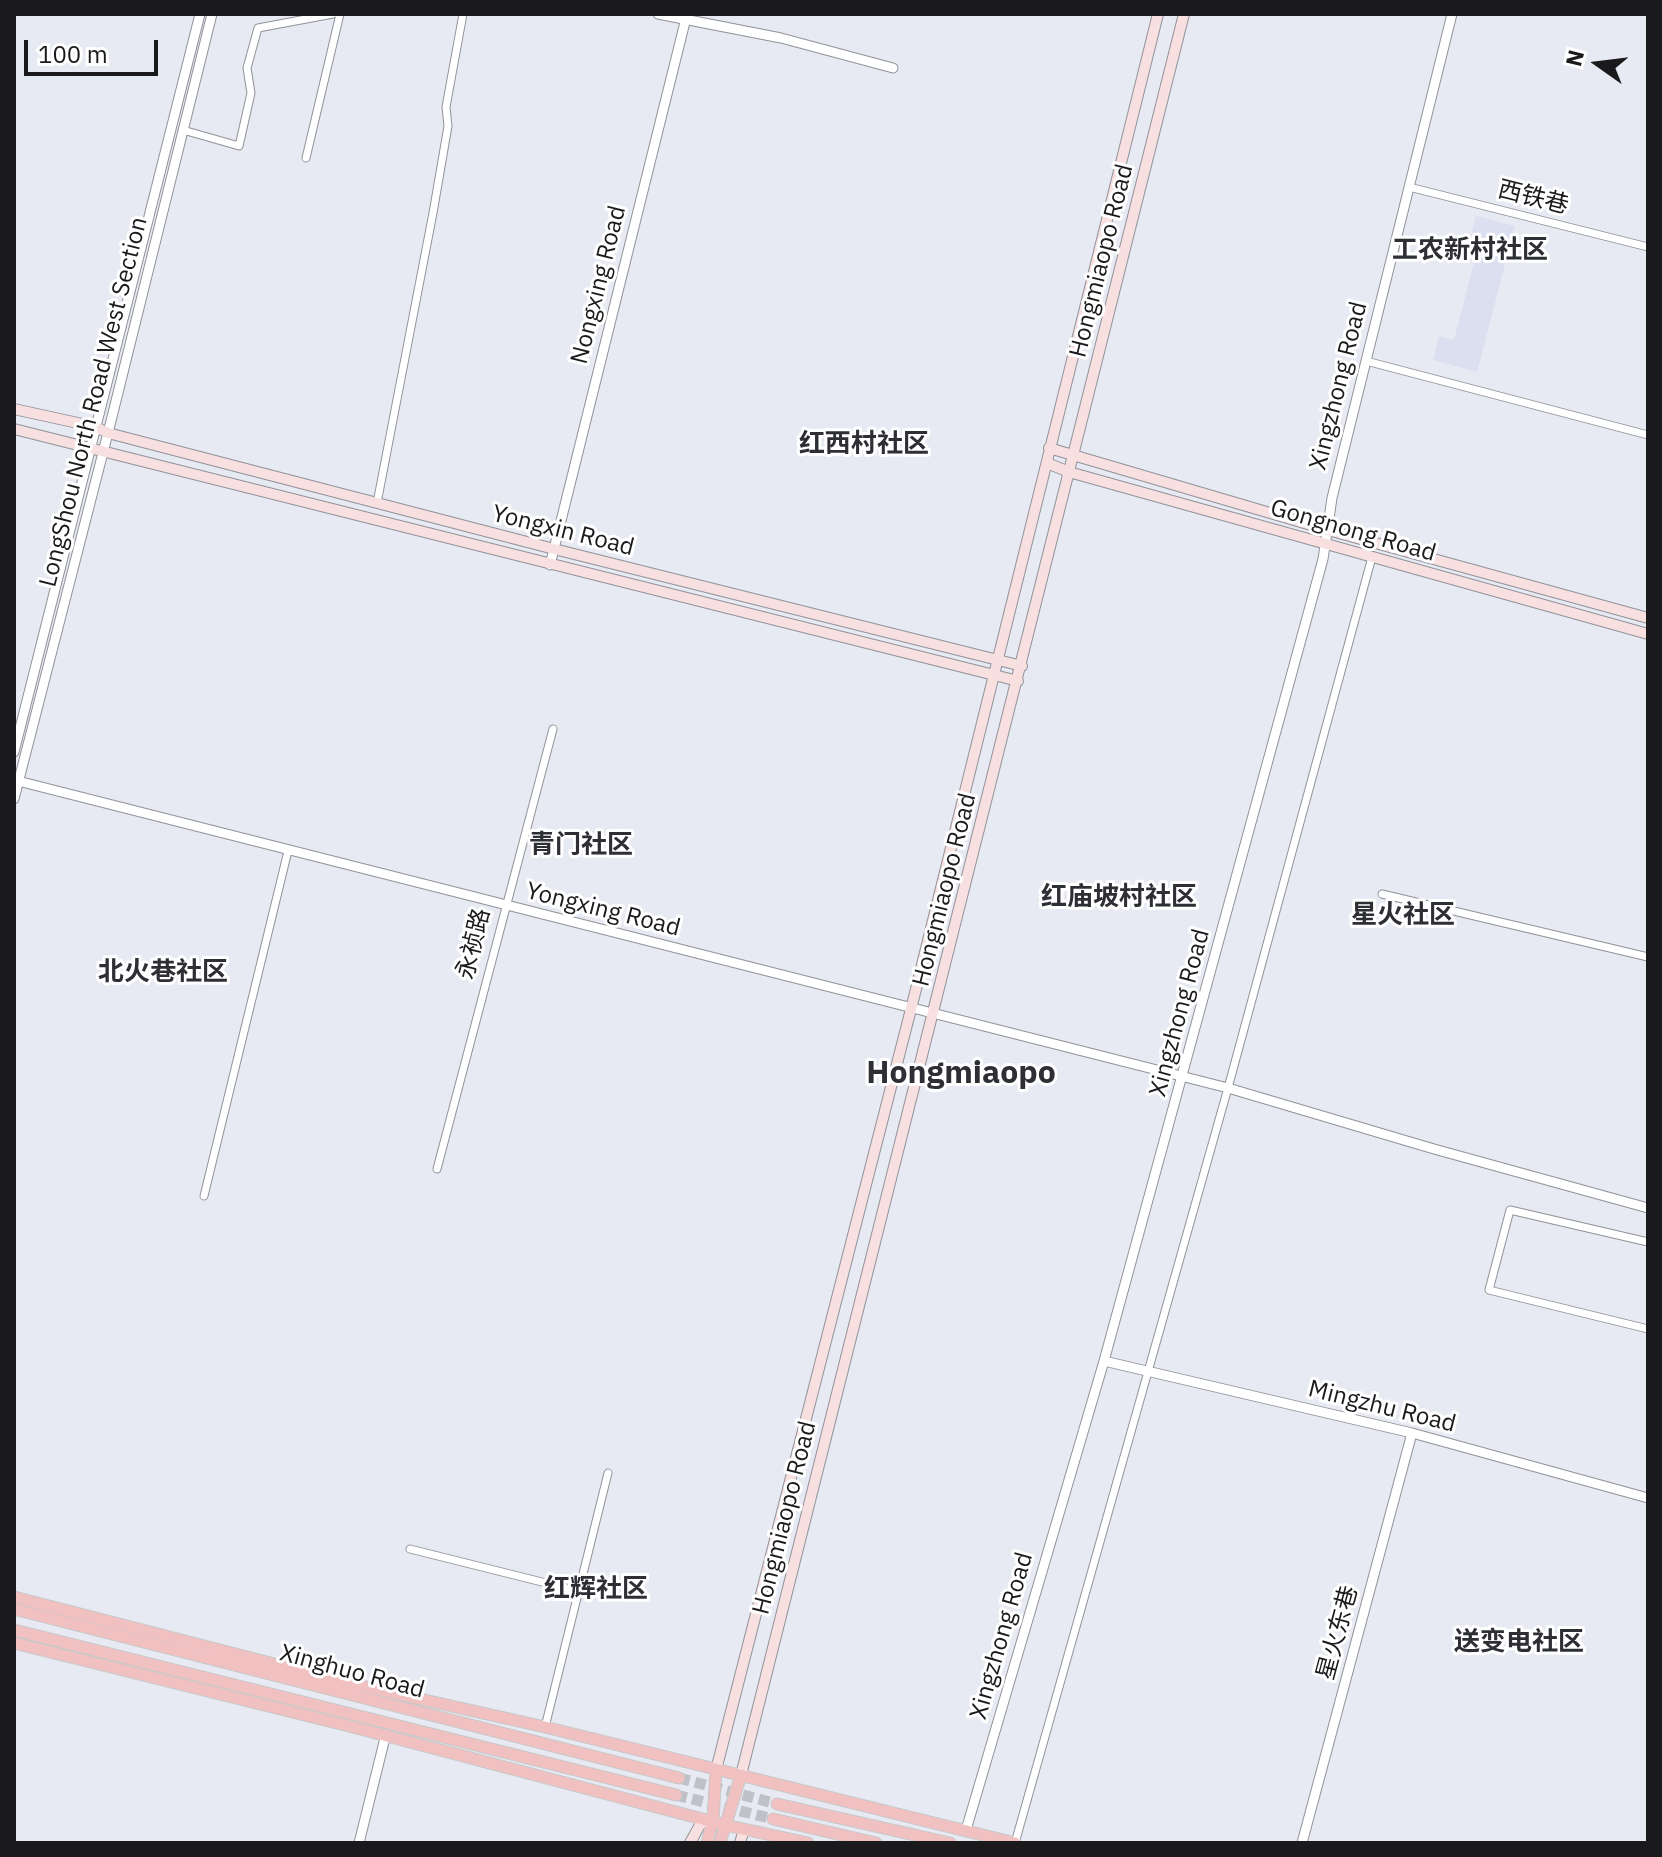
<!DOCTYPE html>
<html>
<head>
<meta charset="utf-8">
<style>
  body { margin:0 }
  #map { position:relative; width:1662px; height:1857px; overflow:hidden; background:#e8eaf3; font-family:"IBM Plex Sans",sans-serif }
  canvas { display:block }
  .frame { position:absolute; inset:0; border:16px solid #1a1a1d; pointer-events:none }
  .north { position:absolute; left:1558px; top:24px; width:80px; height:80px; -webkit-text-stroke:6px #fff; paint-order:stroke; rotate:284deg; font-size:22px; font-weight:700; line-height:32px; text-align:center; color:#1a1a1d }
  .north::after { content:''; display:block; margin:auto; width:28px; height:36px; background:#1a1a1d; clip-path:polygon(50% 0,100% 100%,50% 72%,0 100%) }
  .scale { position:absolute; left:24px; top:40px; width:134px; height:36px; box-sizing:border-box; border:4px solid #1a1a1d; border-top:0; padding-left:10px; font-size:24px; line-height:28px; white-space:nowrap; color:#1a1a1d; -webkit-text-stroke:6px #fff; paint-order:stroke }
</style>
</head>
<body>
<div id="map">
<canvas width="1662" height="1857"></canvas>
<div class="frame"></div>
<div class="north">N</div>
<div class="scale">100 m</div>
</div>
<script>
const ctx = document.querySelector('canvas').getContext('2d');
ctx.lineJoin = 'round';
function fill(path, color) { ctx.fillStyle = color; ctx.fill(path, 'evenodd'); }
function trace(path, color, width, dash) { ctx.strokeStyle = color; ctx.lineWidth = width; ctx.lineCap = dash ? 'butt' : 'round'; ctx.setLineDash(dash || []); ctx.stroke(path); }
function write(font, color, halo, rows, align = 'center') {
  ctx.font = font + ' "IBM Plex Sans","Noto Sans SC",sans-serif'; ctx.lineWidth = 6; ctx.setLineDash([]); ctx.textBaseline = 'middle'; ctx.strokeStyle = halo; ctx.fillStyle = color; for (const [text, x, y, turn = 0] of rows) {
    ctx.save(); ctx.translate(x, y); ctx.rotate((+turn || 0) * Math.PI / 180); ctx.textAlign = isNaN(turn) ? turn : align; if (halo) ctx.strokeText(text, 0, 0); ctx.fillText(text, 0, 0); ctx.restore();
  }
}
fill(new Path2D(`
  M1476,216L1515,226L1477,372L1433,360L1439,336L1454,340L1479,243L1470,240Z`), '#dbdfef');
trace(new Path2D(`
  M679,1778L777,1804
  M676,1795L773,1819`), '#bfc0c8', 11, [11, 5.5]);
const minor = new Path2D(`
  M183,130L239,146L251,93L247,68L258,28L333,14
  M306,158L340,14
  M1409,187L1648,247
  M1366,361L1648,435
  M377,503L433,213L448,126L446,107L463,14
  M1382,894L1648,957
  M437,1169L553,729
  M204,1196L288,851
  M1648,1242L1510,1210L1489,1290L1648,1329
  M410,1549L578,1591
  M545,1727L608,1473
  M1015,1843L1228,1088L1372,557`);
const tertiary = new Path2D(`
  M658,14L781,38L893,68
  M550,565L687,14
  M14,752L200,14
  M14,780L1228,1088L1434,1149L1648,1208
  M14,799L108,433L212,14
  M1104,1361L1412,1433L1648,1498
  M966,1830L1104,1361L1323,559L1332,498L1452,14
  M359,1843L385,1738
  M1302,1843L1412,1433`);
const secondary = new Path2D(`
  M14,409L96,427L108,433L554,549L1022,666
  M14,429L1018,681
  M1049,448L1328,530L1648,618
  M1047,463L1069,472L1648,634
  M716,1770L911,1009L1158,14
  M741,1775L1184,14
  M690,1843L701,1823L711,1820
  M740,1843L744,1829`);
const primary = new Path2D(`
  M14,1597L344,1682L545,1727L1015,1843
  M14,1609L679,1778
  M14,1630L676,1795
  M14,1643L349,1726L725,1825L808,1843
  M777,1804L950,1843
  M773,1819L876,1843
  M707,1843L713,1820L716,1770
  M720,1843L741,1775`);
trace(minor, '#90929a', 9);
trace(tertiary, '#90929a', 11);
trace(secondary, '#90929a', 12);
trace(primary, '#c8c8c9', 13);
trace(minor, '#fff', 7);
trace(tertiary, '#fff', 9);
trace(secondary, '#f8e0e0', 10);
trace(primary, '#f1c1c2', 11);
write('24px', '#1a1a1d', '#fff', [
  ["西铁巷",1533,198,14],
  ["Hongmiaopo Road",1102,261,-76],
  ["Nongxing Road",599,285,-76],
  ["Xingzhong Road",1339,386,-76],
  ["LongShou North Road West Section",94,402,-76],
  ["Yongxin Road",563,531,14],
  ["Gongnong Road",1353,531,16],
  ["Hongmiaopo Road",945,890,-76],
  ["Yongxing Road",603,910,14],
  ["永祯路",474,944,-76],
  ["Xingzhong Road",1180,1013,-75],
  ["Mingzhu Road",1382,1407,14],
  ["Hongmiaopo Road",785,1518,-76],
  ["星火东巷",1338,1633,-75],
  ["Xingzhong Road",1002,1636,-74],
  ["Xinghuo Road",352,1672,15]
]);
write('bold 26px', '#2d2f35', '#fff', [
  ["工农新村社区",1470,250],
  ["红西村社区",864,444],
  ["青门社区",581,845],
  ["红庙坡村社区",1119,897],
  ["星火社区",1403,915],
  ["北火巷社区",163,972],
  ["红辉社区",596,1589],
  ["送变电社区",1519,1642]
]);
write('bold 32px', '#2d2f35', '#fff', [
  ["Hongmiaopo",961,1074]
]);
</script>
</body>
</html>
